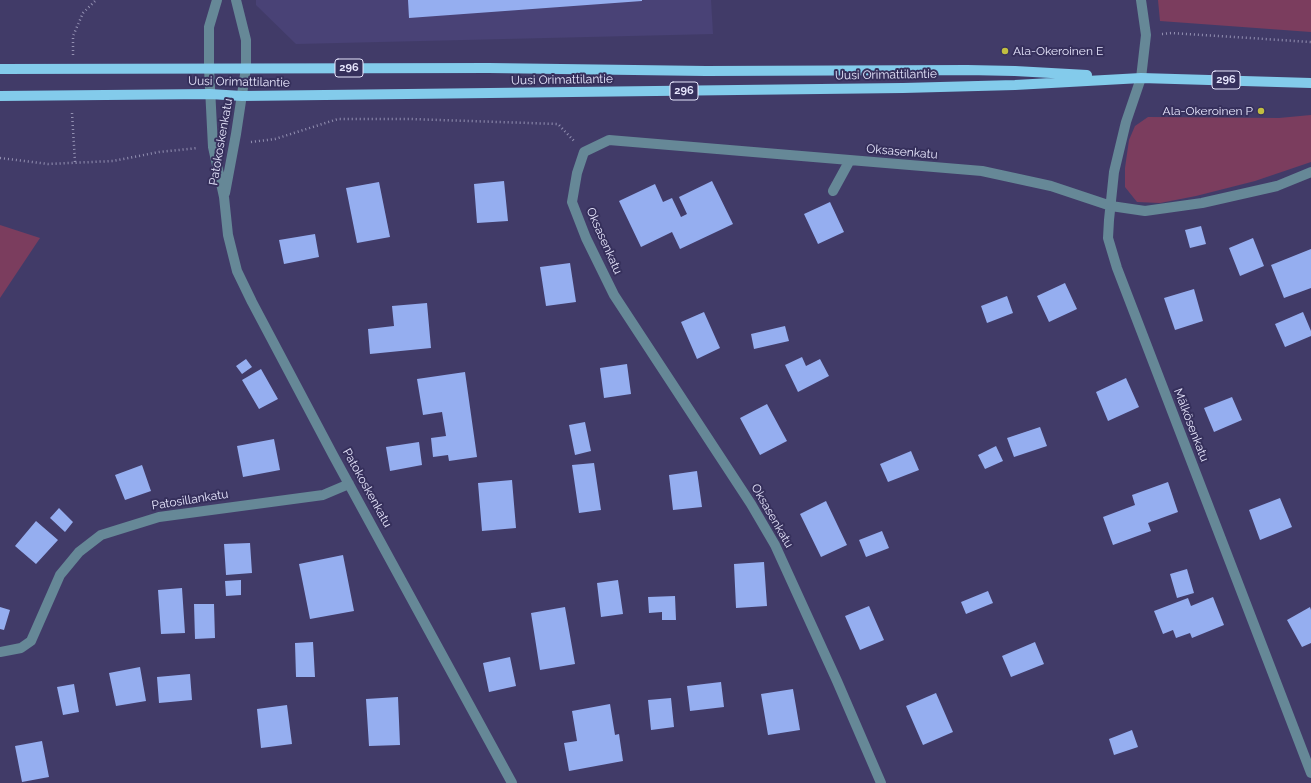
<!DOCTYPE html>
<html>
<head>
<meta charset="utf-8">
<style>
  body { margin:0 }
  canvas { display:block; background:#413b68 }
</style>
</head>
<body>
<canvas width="1311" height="783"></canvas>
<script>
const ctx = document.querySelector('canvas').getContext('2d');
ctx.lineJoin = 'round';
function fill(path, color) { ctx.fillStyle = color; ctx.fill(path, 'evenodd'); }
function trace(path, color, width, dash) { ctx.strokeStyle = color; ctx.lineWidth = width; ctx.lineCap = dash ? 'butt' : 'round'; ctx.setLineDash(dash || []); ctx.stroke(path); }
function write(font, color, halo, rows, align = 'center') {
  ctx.font = font + ' Raleway,sans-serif'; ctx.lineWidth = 4; ctx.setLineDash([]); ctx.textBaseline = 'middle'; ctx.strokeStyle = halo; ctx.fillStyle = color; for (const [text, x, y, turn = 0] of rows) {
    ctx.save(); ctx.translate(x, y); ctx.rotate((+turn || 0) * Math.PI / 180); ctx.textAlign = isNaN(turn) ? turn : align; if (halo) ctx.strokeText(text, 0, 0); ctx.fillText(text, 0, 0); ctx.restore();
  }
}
fill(new Path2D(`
  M256,0H711L713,34L296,44L256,5Z`), '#494276');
fill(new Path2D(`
  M1158,0H1311V32L1160,21Z
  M1311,115V162L1255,181L1196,196L1160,203L1137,202L1125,187V168L1129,140L1135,126L1148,117L1279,118Z
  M0,225L40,238L0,298Z`), '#7b3d5e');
fill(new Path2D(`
  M408,0H642V1L409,18Z
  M504,181L508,221L477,223L474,184Z
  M712,181L733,224L680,249L672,232L641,247L619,201L655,184L663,202L672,198L681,217L687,214L679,197Z
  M379,182L390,237L357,243L346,188Z
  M830,202L844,232L818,244L804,214Z
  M1201,226L1206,244L1190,248L1185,230Z
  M315,234L319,257L284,264L279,240Z
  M1253,238L1264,266L1240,276L1229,248Z
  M1311,249V288L1284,298L1271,265Z
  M570,263L576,302L546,306L540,267Z
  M1065,283L1077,309L1049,322L1037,296Z
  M1194,289L1203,321L1175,330L1164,298Z
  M1007,296L1013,313L987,323L981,306Z
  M427,303L431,348L370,354L368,329L394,326L392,306Z
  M704,312L720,348L697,359L681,322Z
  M1303,312L1311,331V336L1285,347L1275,324Z
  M785,326L789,341L754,349L751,334Z
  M802,357L806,366L820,359L829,376L798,392L785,365Z
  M246,359L252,367L242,374L236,366Z
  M627,364L631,394L604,398L600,368Z
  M261,369L278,399L259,409L242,380Z
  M465,372L477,457L449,461L448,455L433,457L431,438L446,436L442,412L423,415L417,379Z
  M1126,378L1139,407L1108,421L1096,392Z
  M1232,397L1242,420L1214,432L1204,408Z
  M767,404L787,441L760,455L740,418Z
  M585,422L591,451L575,455L569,425Z
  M1040,427L1047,446L1014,457L1007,438Z
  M274,439L280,470L243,477L237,446Z
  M419,442L422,465L390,471L386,447Z
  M996,446L1003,461L985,469L978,455Z
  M911,451L919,470L888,482L880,464Z
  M594,463L601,510L579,513L572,465Z
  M142,465L151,491L125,500L115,475Z
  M697,471L702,507L673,510L669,475Z
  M512,480L516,528L482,531L478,483Z
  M1168,482L1178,512L1148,523L1151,531L1113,545L1103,517L1135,505L1132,495Z
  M1280,498L1292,527L1260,540L1249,510Z
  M826,501L847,545L821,557L800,514Z
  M59,508L73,522L65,532L50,518Z
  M36,521L58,540L36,564L15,546Z
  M882,531L889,548L866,557L859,540Z
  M250,543L252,573L226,575L224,544Z
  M343,555L354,611L310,619L299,564Z
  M764,562L767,606L736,608L734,564Z
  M1187,569L1194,593L1177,598L1170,574Z
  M241,580V595L226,596L225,581Z
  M618,580L623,614L601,617L597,583Z
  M182,588L185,633L161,634L158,590Z
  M988,591L993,603L966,614L961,602Z
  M675,596L676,620H662V612L649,613L648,597Z
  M1213,597L1224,625L1192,638L1190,633L1176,638L1173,630L1163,634L1154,611L1188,598L1191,606Z
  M194,604H214L215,638L195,639Z
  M869,606L884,640L860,650L845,616Z
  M0,607L10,610L4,630L0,629Z
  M565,607L575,664L540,670L531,613Z
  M1310,607L1311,610V643L1302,647L1287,620Z
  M313,642L315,677H296L295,643Z
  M1035,642L1044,664L1011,677L1002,656Z
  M510,657L516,686L489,692L483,663Z
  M140,667L146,701L116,706L109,673Z
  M190,674L192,700L159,703L157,677Z
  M721,682L724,707L690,711L687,686Z
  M74,684L79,712L63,715L57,687Z
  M793,689L800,730L768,735L761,694Z
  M936,693L953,732L923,745L906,706Z
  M398,697L400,745L369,746L366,699Z
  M671,698L674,727L651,730L648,700Z
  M610,704L615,735L619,734L623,761L569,771L564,743L577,741L572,711Z
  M287,705L292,744L261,748L257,709Z
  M1132,730L1138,747L1114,755L1109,739Z
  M42,741L49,777L22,782L15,746Z`), '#95aef0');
trace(new Path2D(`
  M1162,34L1172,33L1311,42
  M73,55V36L83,13L96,0
  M72,113L75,162
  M251,142L275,139L338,119H410L558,124L575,142
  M0,158L48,164L113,161L159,152L198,148`), '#9390b2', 2.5, [1, 3]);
trace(new Path2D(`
  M217,0L209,27V68L213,147L224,197L228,235L237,271L252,302L333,455L512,783
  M1141,0L1146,35L1141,78L1126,122L1114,172L1109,220L1108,238L1117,268L1311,773
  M833,191L850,160
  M225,193L236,134L246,68V40L236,0
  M0,652L21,648L31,641L60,575L79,552L101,535L159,517L323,495L349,484
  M881,783L837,681L775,545L751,504L614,295L586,238L572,202L577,173L584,152L609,140L982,171L1051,186L1111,206L1145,211L1202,203L1277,186L1311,172`), '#668897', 10);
trace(new Path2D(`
  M0,69L489,68L706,71L967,70L1015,71L1087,75
  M0,96L210,94L242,96L903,88L1015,85L1141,78L1311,83`), '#83cbeb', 10);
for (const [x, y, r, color] of [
  [1005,51,4,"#c1be40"],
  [1261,111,4,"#c1be40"]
]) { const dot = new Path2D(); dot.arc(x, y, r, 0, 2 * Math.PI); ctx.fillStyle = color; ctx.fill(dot); trace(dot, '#36305c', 1.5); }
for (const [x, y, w] of [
  [349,68,28],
  [1226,80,28],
  [684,91,28]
]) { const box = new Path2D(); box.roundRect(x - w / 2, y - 9, w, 18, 3); ctx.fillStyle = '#36305c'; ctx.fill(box); trace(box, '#e6e5fc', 1); }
write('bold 11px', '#e6e5fc', null, [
  ["296",349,68],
  ["296",1226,80],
  ["296",684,91]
]);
write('12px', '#e6e5fc', '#36305c', [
  ["Ala-Okeroinen E",1013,51],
  ["Ala-Okeroinen P",1253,111,"right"]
], 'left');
write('12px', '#e6e5fc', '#36305c', [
  ["Uusi Orimattilantie",886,75,-1],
  ["Uusi Orimattilantie",562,80,-1],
  ["Uusi Orimattilantie",239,82,1],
  ["Patokoskenkatu",221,142,-80],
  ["Oksasenkatu",902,152,5],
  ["Oksasenkatu",604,241,66],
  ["Mälkösenkatu",1191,425,69],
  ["Patokoskenkatu",367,488,61],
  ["Patosillankatu",190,500,-9],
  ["Oksasenkatu",772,516,60]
]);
</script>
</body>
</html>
